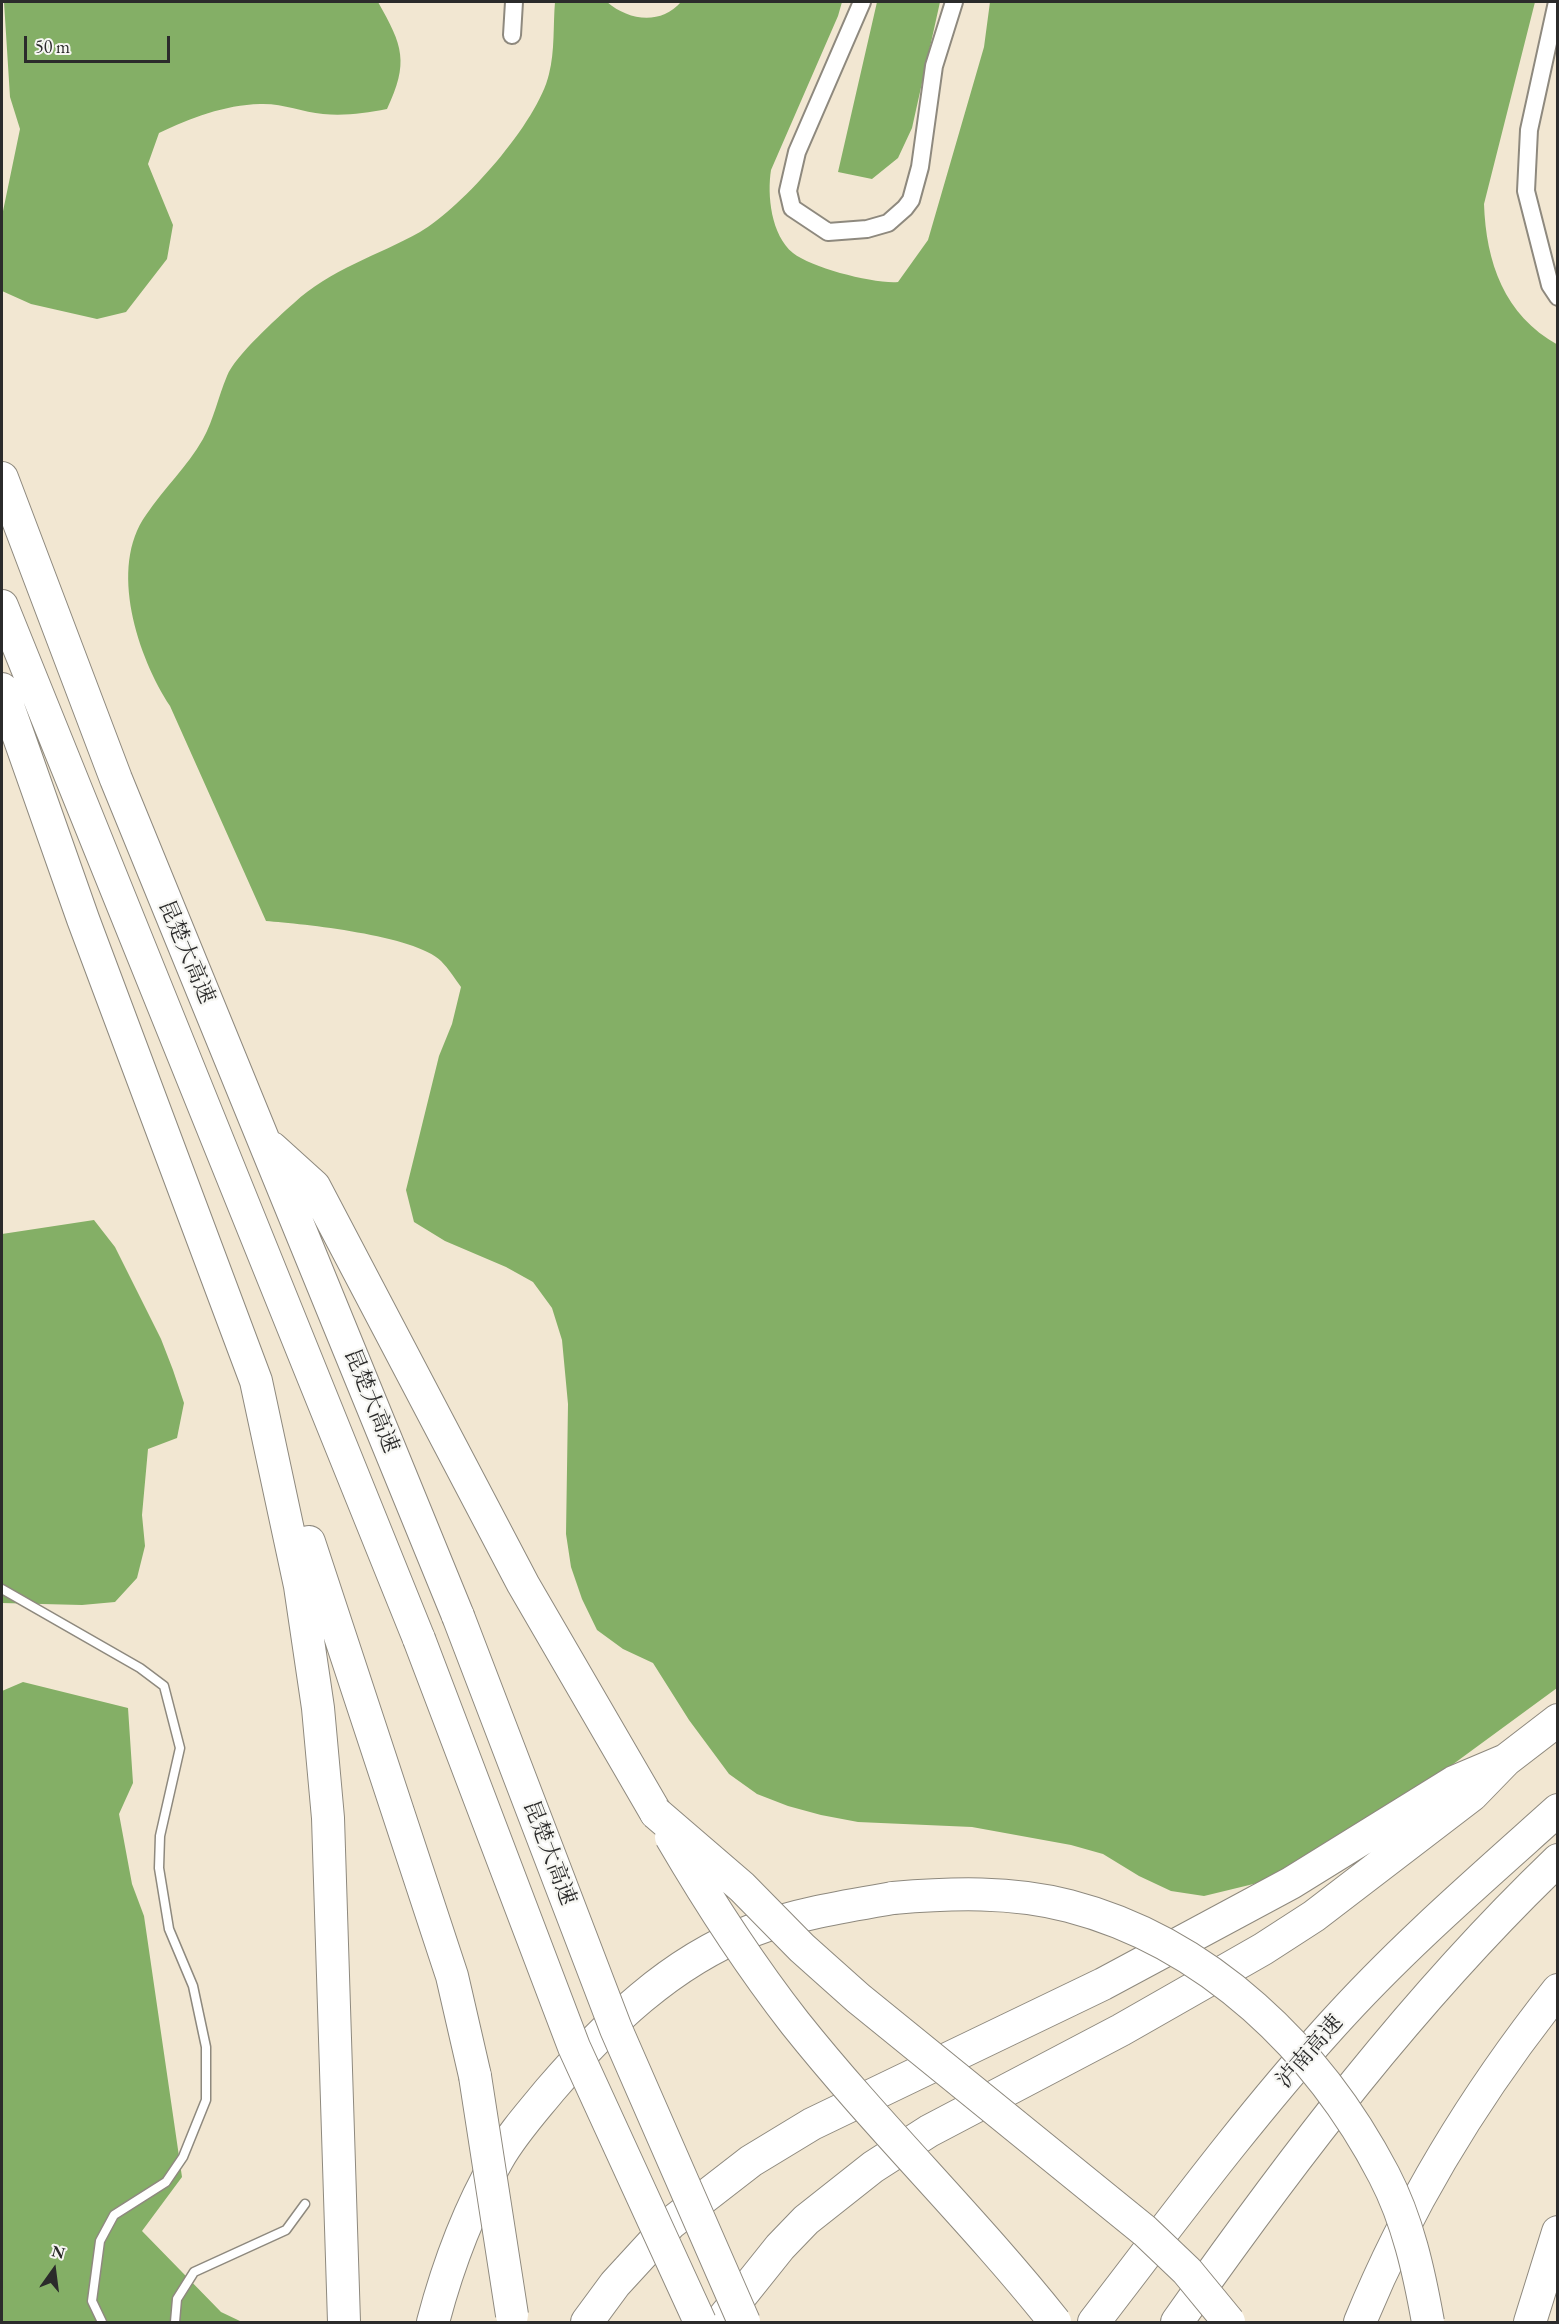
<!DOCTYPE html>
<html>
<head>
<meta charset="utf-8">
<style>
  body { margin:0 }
  #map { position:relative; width:1559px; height:2324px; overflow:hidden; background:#f2e7d2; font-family:"EB Garamond",serif }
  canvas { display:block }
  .frame { position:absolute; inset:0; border:3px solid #2b2b2b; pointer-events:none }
  .north { position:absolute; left:24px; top:2240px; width:60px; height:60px; -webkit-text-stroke:4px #f6f6f2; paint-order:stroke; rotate:14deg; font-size:16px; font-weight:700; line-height:24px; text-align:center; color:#2b2b2b }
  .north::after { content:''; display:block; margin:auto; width:21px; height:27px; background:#2b2b2b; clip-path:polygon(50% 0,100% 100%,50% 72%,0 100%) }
  .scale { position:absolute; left:24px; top:36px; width:146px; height:27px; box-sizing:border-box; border:3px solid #2b2b2b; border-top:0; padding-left:8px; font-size:18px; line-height:21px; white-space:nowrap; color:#2b2b2b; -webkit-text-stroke:4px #f6f6f2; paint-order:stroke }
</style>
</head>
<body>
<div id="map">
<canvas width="1559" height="2324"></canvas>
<div class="frame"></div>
<div class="north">N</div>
<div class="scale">50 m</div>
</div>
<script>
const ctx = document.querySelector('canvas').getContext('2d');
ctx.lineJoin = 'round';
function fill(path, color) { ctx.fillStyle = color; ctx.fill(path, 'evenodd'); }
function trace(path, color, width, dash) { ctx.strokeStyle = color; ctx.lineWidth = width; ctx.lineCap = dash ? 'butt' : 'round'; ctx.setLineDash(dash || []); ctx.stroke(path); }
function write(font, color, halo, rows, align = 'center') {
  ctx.font = font + ' "EB Garamond","Noto Serif SC",serif'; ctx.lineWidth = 4.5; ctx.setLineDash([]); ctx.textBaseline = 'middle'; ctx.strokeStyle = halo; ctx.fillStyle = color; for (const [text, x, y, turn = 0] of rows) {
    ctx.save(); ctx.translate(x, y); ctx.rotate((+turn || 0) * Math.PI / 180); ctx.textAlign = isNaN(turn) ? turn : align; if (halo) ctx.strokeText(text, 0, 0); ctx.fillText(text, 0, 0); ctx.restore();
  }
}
fill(new Path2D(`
  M4,2H378C403,46 409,62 387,109C365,113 346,116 323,114C302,112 282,103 260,104C224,105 191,118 159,133L148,164L173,225L167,259L126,312L97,319L31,304L2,291V216L20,129L10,97Z
  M555,2H607C629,21 661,25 681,2H842L838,16L771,170C767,195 771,235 793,253C812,268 874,284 898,282L928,240L984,47L990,2H1535L1484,204C1486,262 1504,315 1558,345L1557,1688L1291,1883L1270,1880L1204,1896L1171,1891L1139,1876L1103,1854L1071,1845L972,1827L858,1822L821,1815L788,1806L757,1794L729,1774L689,1720L653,1663L623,1649L597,1630L582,1599L571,1567L566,1534L568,1404L562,1340L552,1308L533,1282L506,1267L445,1241L414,1222L406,1190L439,1056L452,1024L461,987C455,979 449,969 441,961C415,935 303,924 266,921L170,706C138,657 108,568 146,515C164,488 187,467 203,439C214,419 218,397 227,376C235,356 277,318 294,303C329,270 379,255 420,232C463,207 538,122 549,74C555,51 553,25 555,2Z
  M877,2H940L912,128L898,158L872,179L838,172Z
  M94,1220L115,1247L161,1339L173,1370L184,1403L177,1438L148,1449L142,1515L145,1546L137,1578L115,1602L82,1605L2,1603V1234Z
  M23,1682L128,1708L133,1783L119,1814L132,1884L144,1916L182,2177L142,2231L221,2312L242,2322H2V1691Z`), '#84af66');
const lane = new Path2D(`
  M2,1589L140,1668L164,1686L180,1748L160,1836L159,1868L169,1929L193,1986L206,2047V2100L183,2157L166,2182L114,2215L100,2241L92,2301L102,2322
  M175,2322L177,2299L194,2272L286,2230L305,2204`);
const street = new Path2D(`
  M862,2L797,152L788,191L792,208L828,232L867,229L888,223L905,208L911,200L920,167L934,66L954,2
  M1557,2L1529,130L1526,191L1550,285L1558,297
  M512,35L514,2`);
const highway = new Path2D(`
  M2,478L116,779L458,1616
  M2,606L419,1639
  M2,689L83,919L256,1381L300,1586L318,1708L328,1818L344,2322
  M272,1148L314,1186L523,1584L656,1813
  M309,1542L452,1976L475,2076
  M433,2322C448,2265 468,2211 498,2159C512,2134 532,2112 550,2090C606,2025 670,1962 751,1931C796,1914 846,1906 893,1898
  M587,2322L615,2284L671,2223L751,2161L812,2124L1103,1984L1291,1883L1454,1782L1506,1760
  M720,2322L780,2247L806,2220L873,2167L929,2131L1121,2030L1263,1949L1314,1916L1472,1795L1506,1760L1558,1720
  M1094,2322C1171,2222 1246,2120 1331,2026C1401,1948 1480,1880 1558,1810
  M1177,2322C1292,2159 1413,1999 1558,1860
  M1360,2322C1409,2202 1477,2092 1558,1990
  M1530,2322L1558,2232`);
trace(lane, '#8e897e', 11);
trace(street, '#8e897e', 20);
trace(highway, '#8e897e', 34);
trace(lane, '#fff', 8);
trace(street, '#fff', 16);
trace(highway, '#fff', 32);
const highwayBridge = new Path2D(`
  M458,1616L616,2029L744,2322
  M419,1639L574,2047L700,2322
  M656,1813L742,1887L802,1948L858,1998L1145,2231L1187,2271L1229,2322
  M671,1837C709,1902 749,1964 795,2023C877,2126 973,2219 1055,2322
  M893,1898C952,1893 1011,1891 1069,1906C1208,1942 1319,2050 1384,2175C1408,2221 1419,2272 1428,2322
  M475,2076L512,2315`);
trace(highwayBridge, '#8e897e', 34, []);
trace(highwayBridge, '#fff', 32);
write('22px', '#2b2b2b', '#f6f6f2', [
  ["昆楚大高速",186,952,67],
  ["昆楚大高速",371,1401,68],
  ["昆楚大高速",549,1853,69],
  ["泸南高速",1310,2052,-49]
]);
</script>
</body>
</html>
